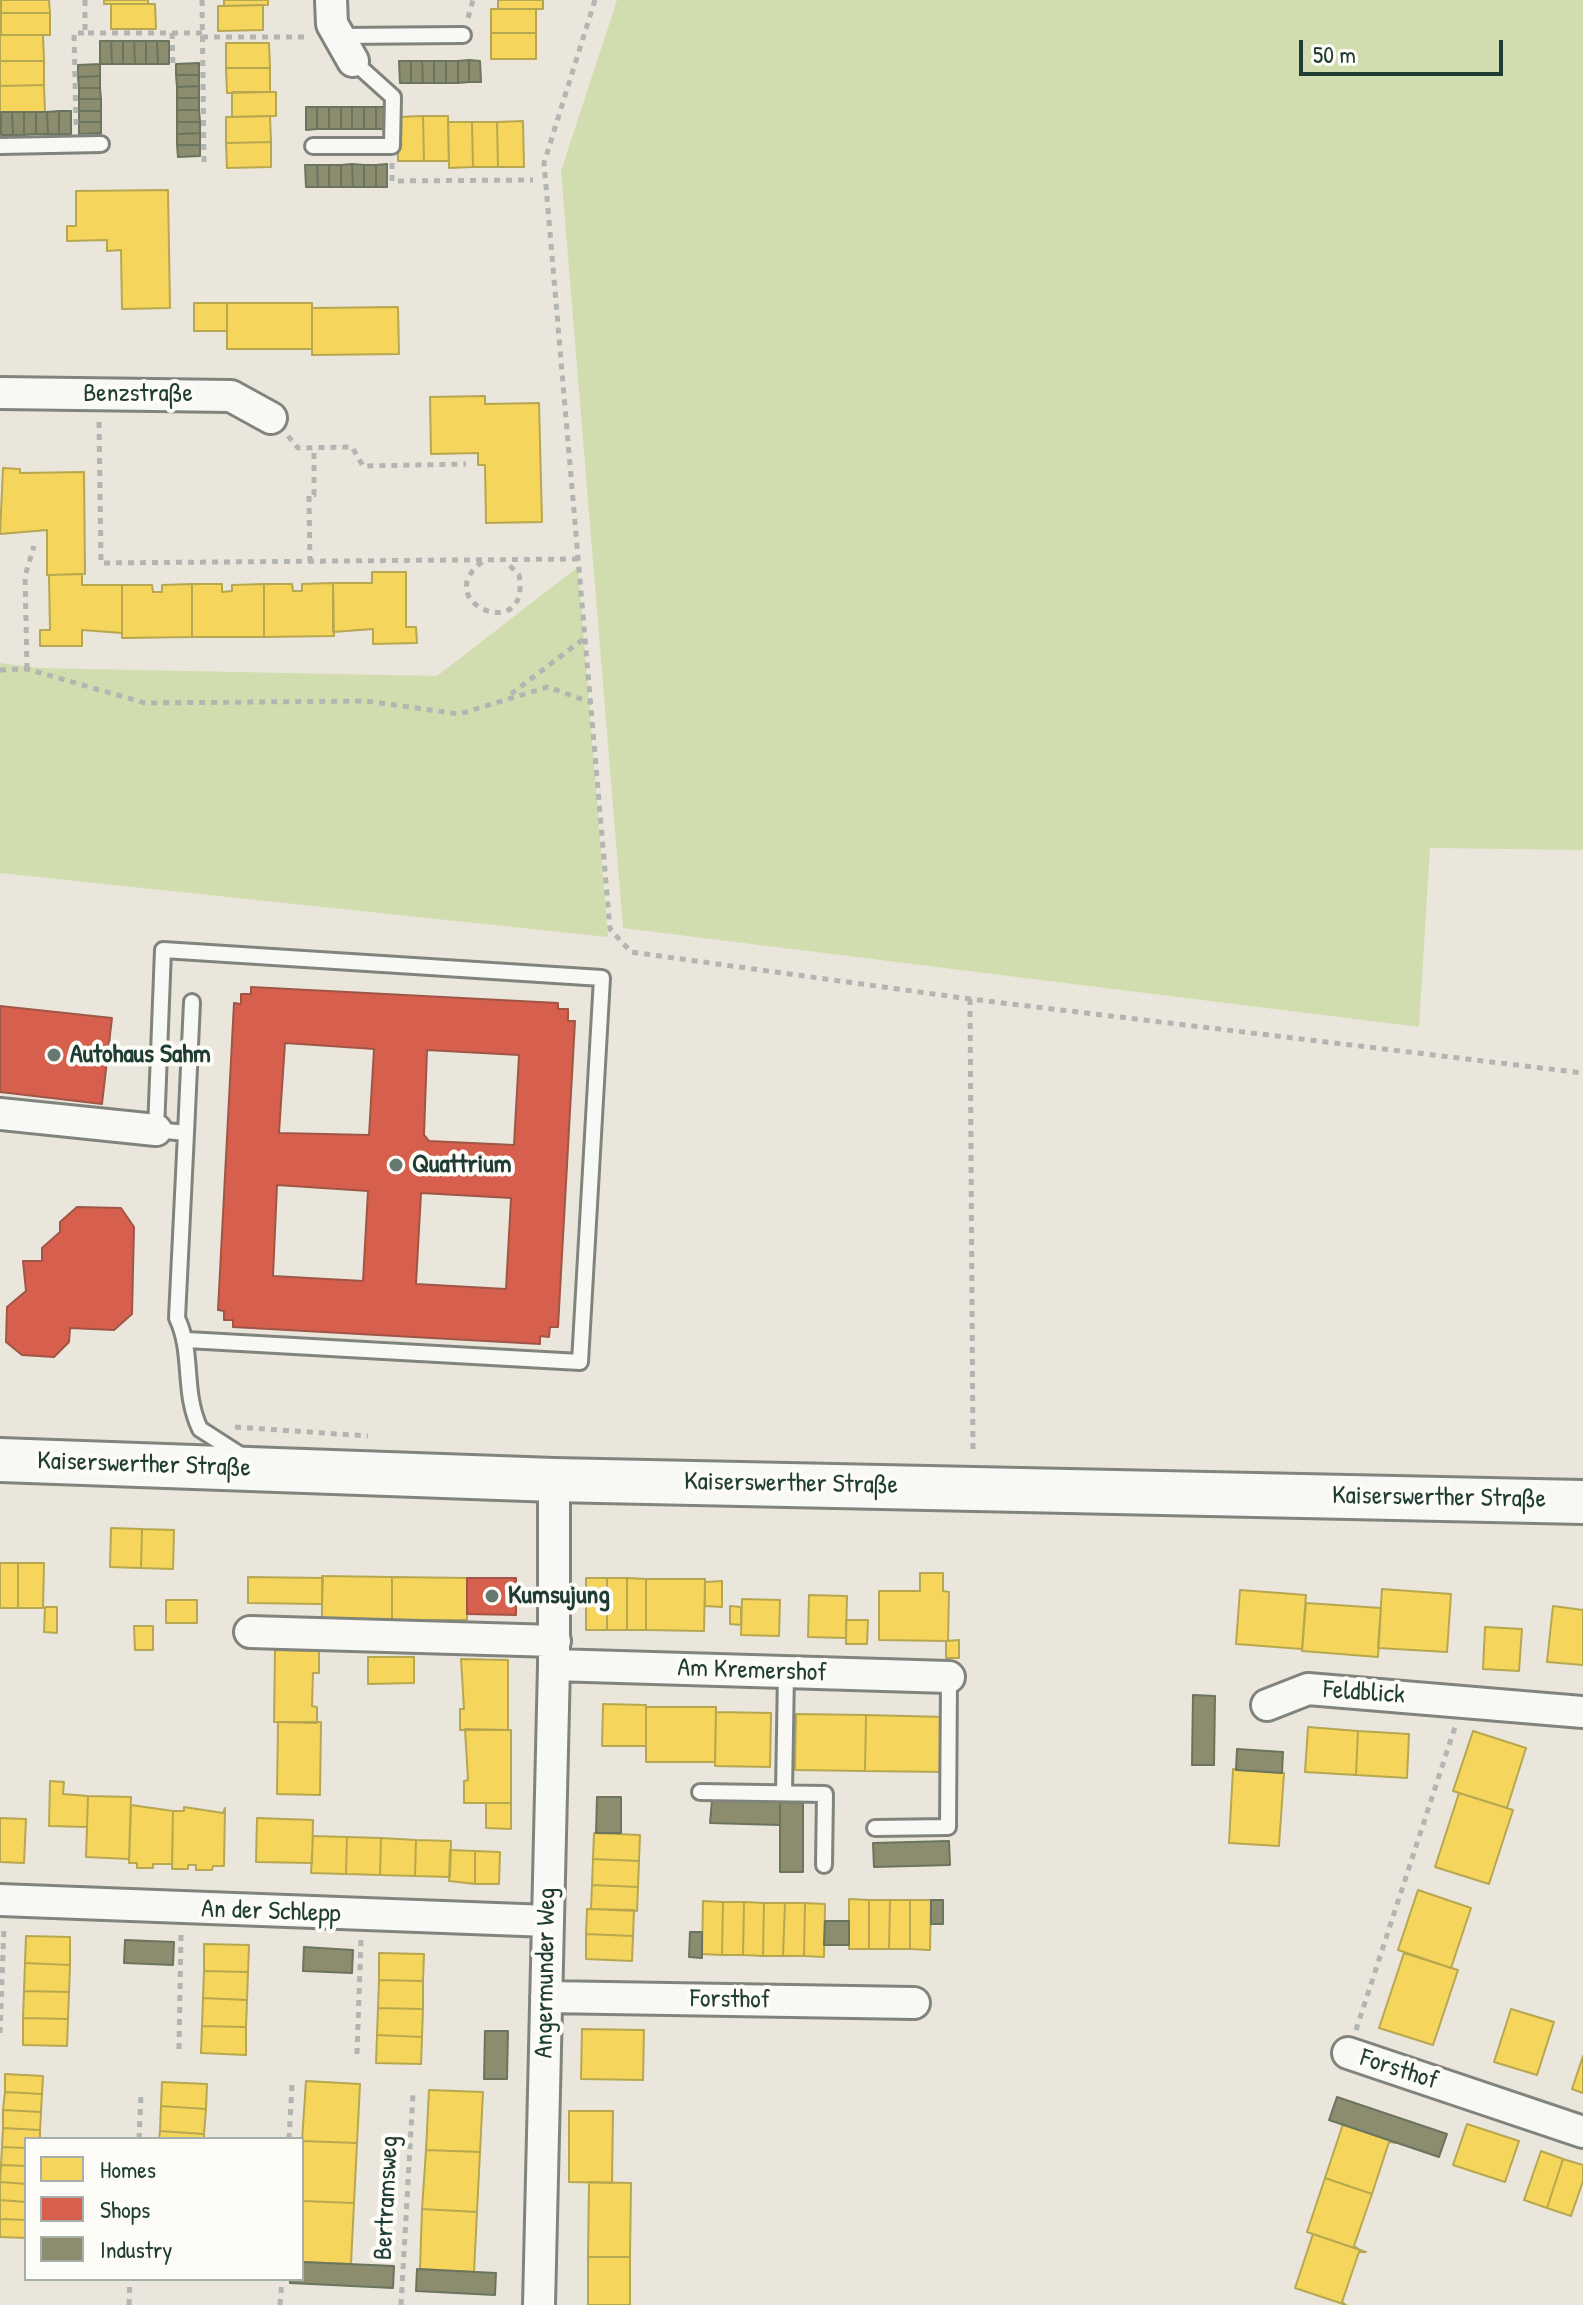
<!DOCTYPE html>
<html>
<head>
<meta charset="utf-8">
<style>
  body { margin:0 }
  #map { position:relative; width:1583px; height:2305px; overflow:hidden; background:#eae6dc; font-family:"Patrick Hand",sans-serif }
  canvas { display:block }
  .legend { position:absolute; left:24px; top:2137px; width:280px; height:144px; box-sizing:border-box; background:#fdfcf7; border:2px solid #a4b0a9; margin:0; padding:10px 14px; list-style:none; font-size:24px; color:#1f3d34 }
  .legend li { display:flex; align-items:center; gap:16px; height:40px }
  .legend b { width:40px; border:2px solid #a4b0a9 }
  .scale { position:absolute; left:1299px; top:40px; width:204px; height:36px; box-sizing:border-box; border:4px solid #1f3d34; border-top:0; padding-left:10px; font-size:24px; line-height:28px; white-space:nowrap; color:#1f3d34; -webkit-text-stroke:6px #fdfcf7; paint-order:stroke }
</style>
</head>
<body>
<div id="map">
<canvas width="1583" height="2305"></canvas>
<ul class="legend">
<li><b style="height:22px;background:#f6d55c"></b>Homes</li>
<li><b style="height:22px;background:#d6604d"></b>Shops</li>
<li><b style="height:22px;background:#8c8c6e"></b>Industry</li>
</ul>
<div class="scale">50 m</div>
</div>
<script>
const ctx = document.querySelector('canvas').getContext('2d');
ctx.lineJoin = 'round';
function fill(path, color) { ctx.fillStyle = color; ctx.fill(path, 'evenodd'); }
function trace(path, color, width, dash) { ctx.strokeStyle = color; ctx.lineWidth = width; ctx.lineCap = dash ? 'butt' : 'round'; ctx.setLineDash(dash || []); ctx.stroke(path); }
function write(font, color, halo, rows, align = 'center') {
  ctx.font = font + ' "Patrick Hand",sans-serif'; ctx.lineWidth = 8; ctx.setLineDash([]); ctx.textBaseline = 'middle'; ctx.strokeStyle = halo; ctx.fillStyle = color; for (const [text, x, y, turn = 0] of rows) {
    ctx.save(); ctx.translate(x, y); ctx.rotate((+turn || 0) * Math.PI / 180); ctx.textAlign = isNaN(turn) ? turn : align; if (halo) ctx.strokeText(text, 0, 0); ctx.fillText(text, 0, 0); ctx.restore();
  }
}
fill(new Path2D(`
  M617,0H1583V850L1430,848L1419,1027L623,928L561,171Z
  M578,567L608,937L0,873V663L39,668L437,676Z`), '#d2ddaf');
const homes = new Path2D(`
  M1,0H49L50,13H1Z
  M104,0H148V4H104Z
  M224,0H268V5L224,6Z
  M498,0H543V9H498Z
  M111,4H155L156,29H111Z
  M263,5V30L218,31V6Z
  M491,9H536V33H491Z
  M1,13H50V35H1Z
  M491,33H536V59H491Z
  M0,35H43L44,61H0Z
  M226,43H269L270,68H226Z
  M0,61H44V85L0,86Z
  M226,68H270V92L227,93Z
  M44,85L45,112H0V86Z
  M232,92H276V116L232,117Z
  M270,116L271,142L226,143V117Z
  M423,116L424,161H398V117Z
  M423,116H448L449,161H424Z
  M523,121L524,167H498L497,122Z
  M448,122H472L473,167L449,168Z
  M472,122H497L498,167H473Z
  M271,142V167L227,168L226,143Z
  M168,190L170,308L122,309L121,250L107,251V240L67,241V226H76V191Z
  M194,303H227V331H194Z
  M227,303H312V349H227Z
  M398,307L399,354L312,355V308Z
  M485,396V404L539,403L542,522L486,523L485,465H478V453L431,454L430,397Z
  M3,468L20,469V473L84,472L85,574L47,575V530L0,534Z
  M372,572H406V627H416L417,643L373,644V629L333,632V583H372Z
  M82,574V585H122V633L82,630V646H40V630H50L49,575Z
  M333,583L334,636L264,637V584H292L293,591H302V584Z
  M192,584H222V592L232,591V585L264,584V637H192Z
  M192,584V637L122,638V585H152L153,592H162V585Z
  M111,1528L142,1529L141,1568L110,1567Z
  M142,1529L174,1530L173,1569L141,1568Z
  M0,1563H18V1608H0Z
  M18,1563H44L43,1608H18Z
  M920,1573H943V1591L949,1592L948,1641L879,1640V1591H920Z
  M322,1576L392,1577V1620L322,1618Z
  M248,1577L323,1578L322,1604L248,1603Z
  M392,1577L467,1578V1620H392Z
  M586,1578H607V1630H586Z
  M607,1578H627V1630H607Z
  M627,1578L646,1579V1630H627Z
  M646,1579H705L704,1631L646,1630Z
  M722,1581V1607L705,1606V1582Z
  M1382,1589L1451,1594L1447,1652L1378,1648Z
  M1240,1590L1306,1595L1302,1649L1236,1644Z
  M809,1595L847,1596L846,1638L808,1637Z
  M742,1599L780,1600L779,1636L741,1635Z
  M166,1600H197V1623H166Z
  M1306,1603L1381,1608L1378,1657L1302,1651Z
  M730,1606L741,1607V1625L730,1624Z
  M1553,1606L1583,1610V1665L1547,1662Z
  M45,1607H57V1633L44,1632Z
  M846,1620H868L867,1644H846Z
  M134,1626H153V1650H135Z
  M1485,1627L1522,1629L1519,1671L1483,1669Z
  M959,1640V1658H946V1641Z
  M275,1650L319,1651V1673H313L312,1706L317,1707V1723L274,1722Z
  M368,1657H414V1683L368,1684Z
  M461,1659L508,1660V1730H460V1709H464Z
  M603,1704L646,1705V1746H602Z
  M646,1707H716L715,1762H646Z
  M716,1712L771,1713L770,1767L715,1766Z
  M796,1714L866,1715L865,1771L795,1770Z
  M866,1715L945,1717L944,1772L865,1771Z
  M278,1722H321L320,1795L277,1794Z
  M1308,1727L1358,1731L1356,1775L1305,1772Z
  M465,1729L511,1730V1803H464V1781L468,1780Z
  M1358,1731L1409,1734L1407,1778L1356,1775Z
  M1473,1731L1526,1748L1507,1808L1453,1791Z
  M1233,1769L1284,1773L1279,1846L1229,1843Z
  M50,1781L64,1782L63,1794L88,1796L87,1827L49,1826Z
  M1459,1793L1513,1810L1489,1884L1435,1867Z
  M88,1796L131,1797L129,1859L86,1857Z
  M486,1803H511V1829L486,1828Z
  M131,1805L173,1811L172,1864H153V1868H137V1863H129Z
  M184,1807L223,1813L225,1808L224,1866H213L212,1870H196V1865H188V1869H172L173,1811H184Z
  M0,1818L26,1819L24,1863L0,1862Z
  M257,1818L313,1820L312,1863L256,1862Z
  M594,1833L640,1835L639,1861L593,1859Z
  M313,1836L347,1837L346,1874L311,1873Z
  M347,1837L381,1838L380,1875L346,1874Z
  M381,1838L416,1840L415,1876L380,1875Z
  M416,1840L451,1841L450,1877L415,1876Z
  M450,1850L475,1851V1884L449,1881Z
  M475,1851L500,1852L499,1884H475Z
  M593,1859L639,1861L638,1887L592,1885Z
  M592,1885L638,1887L637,1911L591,1909Z
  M1418,1890L1471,1908L1451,1968L1398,1950Z
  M849,1899L869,1900V1949H849Z
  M869,1900H890L889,1949H869Z
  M890,1900H910V1949H889Z
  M910,1900H931L930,1950L910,1949Z
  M703,1901L723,1902L722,1955L702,1954Z
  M723,1902H744L743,1955H722Z
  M744,1902L764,1903L763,1956L743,1955Z
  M764,1903H785L783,1956H763Z
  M785,1903H805L804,1956H783Z
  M805,1903L825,1904L824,1957L804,1956Z
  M587,1909L634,1910L633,1936L586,1934Z
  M586,1934L633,1936L632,1961L586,1959Z
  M26,1936L70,1937V1965L25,1963Z
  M204,1944L249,1945L248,1972L204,1971Z
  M379,1953L424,1954L423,1981L379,1980Z
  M1404,1953L1458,1970L1433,2045L1379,2028Z
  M25,1963L70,1965L69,1992L24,1991Z
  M204,1971L248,1972L247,2000L203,1998Z
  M379,1980L423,1981V2009L378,2008Z
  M24,1991L69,1992L68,2019L23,2018Z
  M203,1998L247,2000L246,2027L202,2026Z
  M378,2008L423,2009L422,2037L377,2035Z
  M1511,2009L1554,2022L1537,2075L1494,2062Z
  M23,2018L68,2019L67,2046L23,2045Z
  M202,2026L246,2027V2055L201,2053Z
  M582,2029L644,2030L643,2080L581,2079Z
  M377,2035L422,2037L421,2064L376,2063Z
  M1583,2056V2093L1572,2089Z
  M5,2074L43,2076L42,2094L5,2092Z
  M306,2081L360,2084L357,2143L302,2141Z
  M162,2082L207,2084L206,2109L161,2106Z
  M429,2090L483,2092L480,2152L426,2150Z
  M5,2092L42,2094L41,2112L3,2110Z
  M161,2106L206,2109L204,2134L160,2131Z
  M3,2110L41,2112L40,2130L3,2128Z
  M569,2111H613L612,2183L569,2182Z
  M1343,2124L1397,2143L1389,2142L1372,2194L1325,2178Z
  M1467,2124L1519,2141L1505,2182L1453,2165Z
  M3,2128L40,2130V2139H26V2148L2,2147Z
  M160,2131L204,2134V2139H159Z
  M302,2141L357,2143L354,2203L302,2201Z
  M2,2147L26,2148V2166L1,2165Z
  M426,2150L480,2152L477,2212L422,2209Z
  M1541,2151L1563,2159L1547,2208L1524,2200Z
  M1563,2159L1583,2165V2181L1571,2216L1547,2208Z
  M1,2165L26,2166V2184L0,2182Z
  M1325,2178L1372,2194L1354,2246L1360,2250L1307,2232Z
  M0,2182L26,2184V2202L0,2200Z
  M589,2182L631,2183L630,2257H588Z
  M0,2200L26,2202V2220L0,2219Z
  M302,2201L354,2203L351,2264L302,2262Z
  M422,2209L477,2212L474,2272L420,2269Z
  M0,2219L26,2220V2238L0,2237Z
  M1313,2234L1366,2252H1359L1342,2302L1346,2305L1295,2288Z
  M588,2257H630V2305H588Z`);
fill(homes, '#f6d55c');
trace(homes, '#b6a750', 2);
const shops = new Path2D(`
  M251,987L558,1003V1009H568V1021H575L558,1327H550L549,1337L540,1336V1344L233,1327V1320H224V1311L218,1310L234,1003L241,1004V994H251ZM285,1043L374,1049L369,1135L279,1133ZM427,1050L519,1055L514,1145L429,1141L424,1135ZM277,1185L368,1191L363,1281L273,1276ZM421,1193L511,1198L506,1289L416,1284Z
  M0,1006L112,1018L102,1104L0,1092Z
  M77,1207L121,1208L134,1227L132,1314L114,1330L70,1328L69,1342L54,1357L22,1355L6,1342L7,1307L26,1291L23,1261H42V1248L60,1232V1222Z
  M467,1578H516V1615L467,1614Z`);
fill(shops, '#d6604d');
trace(shops, '#9f5646', 2);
const industry = new Path2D(`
  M100,41H111L112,64H100Z
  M111,41H123V64H112Z
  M123,41H134L135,64H123Z
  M134,41H146V64H135Z
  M146,41H157L158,64H146Z
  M157,41H169V64H158Z
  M469,60L480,61L481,82H469Z
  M469,60V82L458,83V61Z
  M399,61H411V83H400Z
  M411,61H422L423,83H411Z
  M422,61H434V83H423Z
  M434,61H446V83H434Z
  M446,61H458V83H446Z
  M199,63V75H176V64Z
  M100,64V76L78,77V65Z
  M176,75H199V86L177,87Z
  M100,76V88H79L78,77Z
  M199,86V98H177V87Z
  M79,88H100L101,99H79Z
  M177,98H199V110H177Z
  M79,99H101V111H79Z
  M306,107H317V129L306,130Z
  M317,107H329V129H317Z
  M329,107H341V129H329Z
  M341,107H352V129H341Z
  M352,107H364V129H352Z
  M364,107H376V129H364Z
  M376,107H387L388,129H376Z
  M177,110H199L200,122H177Z
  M59,111H71V134H59Z
  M59,111V134H48L47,112Z
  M79,111H101V122H79Z
  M1,112H12L13,135H1Z
  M12,112H24V135H13Z
  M24,112H36V134L24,135Z
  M36,112H47L48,134H36Z
  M79,122H101V133L79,134Z
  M177,122H200V133L177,134Z
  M200,133V145H177V134Z
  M177,145H200V156L178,157Z
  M352,164L353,187H341V165Z
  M352,164L364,165V187H353Z
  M387,164V187H376V165Z
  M305,165H317L318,187H306Z
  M317,165H329V187H318Z
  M329,165H341V187H329Z
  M364,165H376V187H364Z
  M1193,1695L1215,1696L1214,1765H1192Z
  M1237,1749L1283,1752L1282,1773L1236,1770Z
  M597,1797H621V1833H596Z
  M712,1800L780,1802V1825L710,1823Z
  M780,1802L803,1803V1872H780Z
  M949,1841L950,1865L874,1867L873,1843Z
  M931,1900H943V1924H931Z
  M825,1921H849V1945H824Z
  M690,1932H702V1958L689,1957Z
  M125,1940L174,1942L173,1965L124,1963Z
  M304,1947L353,1950L352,1973L303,1971Z
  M485,2031H508L507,2079H484Z
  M1337,2097L1447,2134L1439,2157L1329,2120Z
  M302,2262L394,2266L393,2288L290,2283V2279H302Z
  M417,2269L496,2273L495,2295L416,2291Z`);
fill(industry, '#8c8c6e');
trace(industry, '#6b745d', 2);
const service = new Path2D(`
  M339,36L463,35
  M0,146L101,144
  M313,146H392L393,97L353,61
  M186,1133L192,1002
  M187,1340L580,1362L602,978L163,950L156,1130L186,1133L177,1318C194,1354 182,1391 200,1429L242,1456
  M700,1792L825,1794L824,1865
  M784,1793L786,1672
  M875,1828L948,1827L949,1677`);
const minor = new Path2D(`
  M331,0L332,24L353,61
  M0,393L231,396L271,418
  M0,1114L156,1130
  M250,1632L555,1641
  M554,1665L949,1677
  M1267,1705L1308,1689L1583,1712
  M0,1900L548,1921
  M546,1997L914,2003
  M1348,2053L1583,2132
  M539,2305L554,1665V1480`);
const secondary = new Path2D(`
  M0,1460L554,1480L1583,1502`);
trace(service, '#80847d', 20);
trace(minor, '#80847d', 36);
trace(secondary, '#80847d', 48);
trace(new Path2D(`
  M85,0V33H202
  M202,0L204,162
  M595,0L544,163L610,929L631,952L970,999L1583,1073
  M468,18L473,0
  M172,33L173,64
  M202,37H310
  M76,125L74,33H85
  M392,163V181L533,180
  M99,422L101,563L580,559
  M288,436L298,448L352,447L363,466L466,464
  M310,562L309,495H314V448
  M482,562C428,603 532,645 519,575L507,563
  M27,669L25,576L34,546
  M0,670L27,669L145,703L366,701L459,714L548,687L592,703
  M511,694L586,637
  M970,999L973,1455
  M235,1427L368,1436
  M1356,2030L1455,1727
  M0,2033L4,1926
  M179,2049L181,1934
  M357,2054L361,1940
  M139,2139L141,2095
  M289,2139L292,2085
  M129,2305L130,2279
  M280,2305L282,2279
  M401,2305L413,2094`), '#b2b5b2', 5, [6, 6]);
trace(service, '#f8f8f5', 14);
trace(minor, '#f8f8f5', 30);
trace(secondary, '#f8f8f5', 42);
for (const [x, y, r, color] of [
  [54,1055,8,"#66786f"],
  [396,1165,8,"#66786f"],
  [492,1596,8,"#66786f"]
]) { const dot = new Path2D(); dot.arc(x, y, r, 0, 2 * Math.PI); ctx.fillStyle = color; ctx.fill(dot); trace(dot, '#fdfcf7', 3); }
write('26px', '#1f3d34', '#fdfcf7', [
  ["Benzstraße",138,394],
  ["Kaiserswerther Straße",144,1465,2],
  ["Kaiserswerther Straße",791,1484,1],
  ["Kaiserswerther Straße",1439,1498,1],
  ["Am Kremershof",752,1671,2],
  ["Feldblick",1364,1693,4],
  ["An der Schlepp",271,1912,2],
  ["Angermunder Weg",546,1973,-89],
  ["Forsthof",730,2000,1],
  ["Forsthof",1399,2070,18],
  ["Bertramsweg",387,2198,-87]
]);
write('bold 26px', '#1f3d34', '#fdfcf7', [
  ["Autohaus Sahm",70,1055],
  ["Quattrium",412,1165],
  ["Kumsujung",508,1596]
], 'left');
</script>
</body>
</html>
